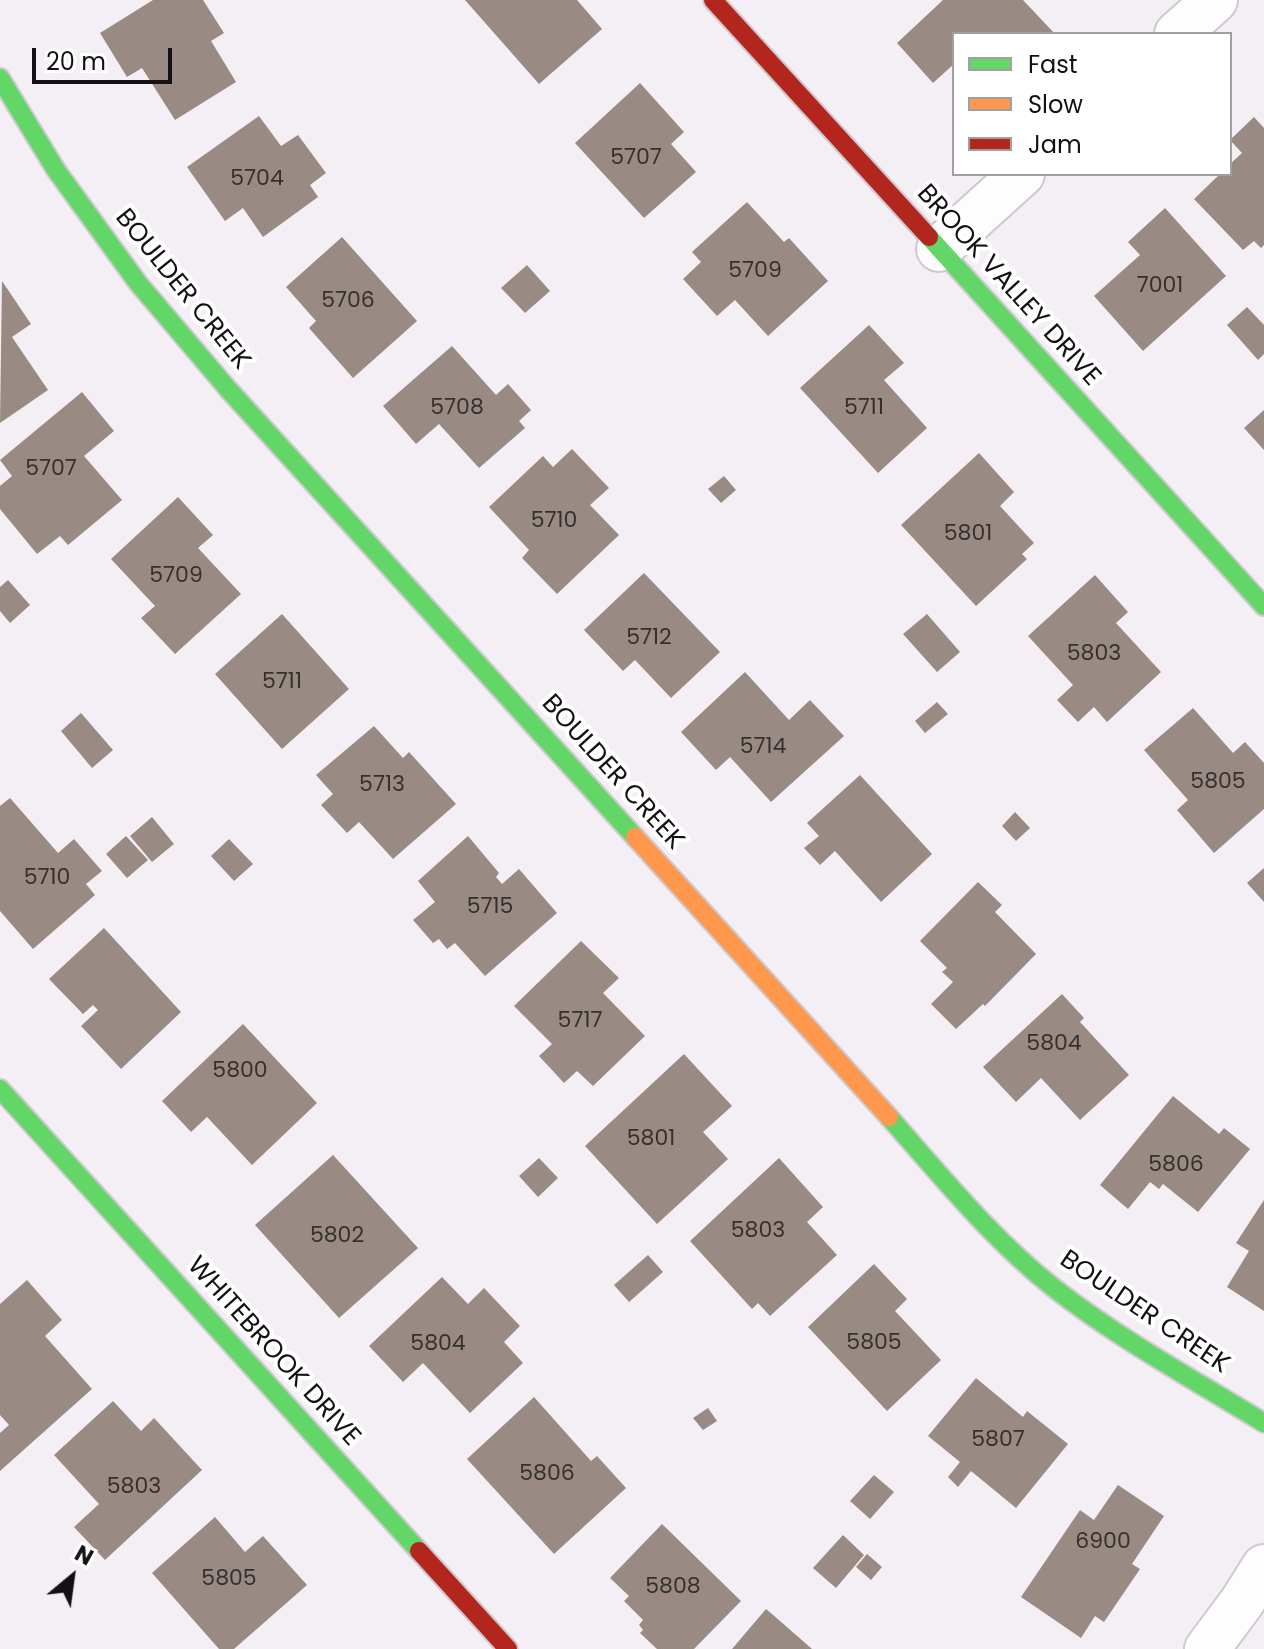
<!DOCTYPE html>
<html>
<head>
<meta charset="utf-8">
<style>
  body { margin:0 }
  #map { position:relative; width:1264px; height:1649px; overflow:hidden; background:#f4eff4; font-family:Poppins,sans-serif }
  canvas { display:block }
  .legend { position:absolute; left:952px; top:32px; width:280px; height:144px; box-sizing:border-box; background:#fff; border:2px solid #a1a0a1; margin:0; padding:10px 14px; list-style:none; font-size:24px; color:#141114 }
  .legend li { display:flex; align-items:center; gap:16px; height:40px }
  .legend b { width:40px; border:2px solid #a1a0a1 }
  .north { position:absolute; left:32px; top:1537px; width:80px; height:80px; -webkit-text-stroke:6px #fff; paint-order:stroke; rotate:29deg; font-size:22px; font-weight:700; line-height:32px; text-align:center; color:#141114 }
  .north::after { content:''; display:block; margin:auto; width:28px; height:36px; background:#141114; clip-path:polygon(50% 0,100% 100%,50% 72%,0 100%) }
  .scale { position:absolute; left:32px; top:48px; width:140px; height:36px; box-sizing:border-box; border:4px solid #141114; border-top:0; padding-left:10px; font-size:24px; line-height:28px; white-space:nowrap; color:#141114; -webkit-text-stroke:6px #fff; paint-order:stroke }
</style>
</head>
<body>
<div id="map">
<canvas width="1264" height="1649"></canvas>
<ul class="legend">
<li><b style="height:10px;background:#63d668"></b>Fast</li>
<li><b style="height:10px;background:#ff974d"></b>Slow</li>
<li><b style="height:10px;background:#b3261e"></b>Jam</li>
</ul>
<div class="north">N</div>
<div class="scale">20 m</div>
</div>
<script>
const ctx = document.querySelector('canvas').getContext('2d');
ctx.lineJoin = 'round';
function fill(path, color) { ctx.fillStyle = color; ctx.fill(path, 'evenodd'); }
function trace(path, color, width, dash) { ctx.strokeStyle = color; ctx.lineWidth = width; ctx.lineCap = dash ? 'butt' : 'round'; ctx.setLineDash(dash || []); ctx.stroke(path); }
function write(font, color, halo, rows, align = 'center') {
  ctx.font = font + ' Poppins,sans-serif'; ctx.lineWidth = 8; ctx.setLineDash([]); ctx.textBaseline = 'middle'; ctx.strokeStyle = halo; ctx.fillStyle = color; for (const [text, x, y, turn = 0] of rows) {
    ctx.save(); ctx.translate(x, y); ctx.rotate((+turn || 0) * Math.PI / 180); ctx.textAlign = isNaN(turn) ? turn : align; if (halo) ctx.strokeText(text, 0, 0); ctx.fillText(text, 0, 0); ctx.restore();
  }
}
fill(new Path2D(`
  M153,0H203L224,33L211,41L236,82L175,120L142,68L127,77L100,33Z
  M465,0H577L602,29L539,84Z
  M943,0H1023L1055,34H954V64L933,83L897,43Z
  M640,83L684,132L671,144L696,172L644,218L575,143Z
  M259,116L281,146L298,135L326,173L310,185L318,197L263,237L243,208L225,221L187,167Z
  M1254,117L1264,128V245L1261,248L1254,241L1243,250L1194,199L1220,174H1230V164L1242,153L1230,140Z
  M747,202L784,242L789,238L828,281L768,336L735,300L717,316L683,279L701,262L692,252Z
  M1165,208L1226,276L1143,351L1094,296L1140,255L1128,242Z
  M342,237L417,321L353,378L309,328L316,321L286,287Z
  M527,265L550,291L525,313L501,288Z
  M2,281L31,324L12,337L48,390L0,423Z
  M1247,307L1264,325V354L1258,360L1227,325Z
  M869,325L904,363L884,380L927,428L878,473L800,388Z
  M452,346L496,395L508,384L531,410L519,421L525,428L479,468L439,424L416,444L383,406Z
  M82,392L114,431L84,456L122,500L68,545L60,536L37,554L0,509V486L12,476L0,460Z
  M1264,410V450L1244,428Z
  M572,449L609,488L590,505L619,535L557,594L522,558L529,550L489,507L543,456L553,467Z
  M979,453L1014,492L1000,506L1034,543L1022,554L1027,559L976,606L901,525Z
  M724,476L736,490L721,503L708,489Z
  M178,497L213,535L198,548L241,594L175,654L141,618L155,606L111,559Z
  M644,573L720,652L671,698L635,660L623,671L584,630Z
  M1095,575L1128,612L1116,623L1161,672L1107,722L1094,707L1078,722L1057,700L1073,685L1028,636Z
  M8,580L30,605L10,623L0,611V587Z
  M282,614L349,689L282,749L215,674Z
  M927,614L960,652L937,672L903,634Z
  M745,672L789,720L810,700L844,736L771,802L730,757L716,770L681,732Z
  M937,702L948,714L925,733L915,721Z
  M1193,708L1233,753L1245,742L1264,763V809L1214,853L1177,810L1188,800L1144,750Z
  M81,713L113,750L92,768L61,731Z
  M374,726L403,758L409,752L456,804L393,859L359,822L347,833L321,805L333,794L316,775Z
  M860,775L932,854L881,902L835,851L820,865L804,848L819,836L807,823Z
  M10,798L58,853L74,839L102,871L86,884L95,895L33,949L0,911V806Z
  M1015,812L1030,828L1016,841L1002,826Z
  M152,817L174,844L152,862L130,836Z
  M126,836L148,860L127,878L106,854Z
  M468,836L499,873L496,877L502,884L519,869L557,913L485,976L455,943L447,949L439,939L433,943L413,920L435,902L418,881Z
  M229,839L253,864L234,881L211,856Z
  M1264,868V902L1247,883Z
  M978,882L1002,905L995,912L1036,954L985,1006L983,1004L956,1029L931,1004L953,982L942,972L947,968L920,941Z
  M104,928L181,1012L121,1069L81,1026L98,1010L93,1005L83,1014L49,979Z
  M581,941L619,978L603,993L645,1036L593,1086L577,1071L564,1083L539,1056L552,1044L514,1006Z
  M1062,994L1084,1018L1080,1022L1129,1075L1080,1120L1041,1078L1016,1102L983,1067Z
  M243,1024L317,1103L252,1165L207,1117L191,1132L162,1101Z
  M684,1054L732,1106L703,1132L728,1159L657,1224L585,1146Z
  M1173,1096L1219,1134L1224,1128L1250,1149L1198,1212L1163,1184L1159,1189L1150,1182L1128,1209L1100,1185Z
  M333,1155L418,1248L339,1318L255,1225Z
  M539,1158L558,1178L538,1197L519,1176Z
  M779,1158L823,1207L807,1222L837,1255L770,1316L758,1303L752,1309L690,1241Z
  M1264,1200V1311L1227,1287L1249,1251L1236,1243Z
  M648,1255L663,1272L629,1302L614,1285Z
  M874,1264L907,1299L895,1311L941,1360L887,1411L808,1327Z
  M442,1277L468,1304L484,1288L520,1326L504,1342L523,1363L470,1413L423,1363L403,1382L369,1346Z
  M27,1280L62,1320L45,1336L92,1389L0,1471V1433L9,1425L0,1415V1304Z
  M976,1378L1023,1417L1027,1411L1068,1444L1016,1508L971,1471L958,1487L948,1477L960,1462L928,1436Z
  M534,1397L591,1461L597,1456L626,1488L554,1554L467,1459Z
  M113,1401L141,1431L154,1418L202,1470L105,1560L74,1527L99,1504L54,1455Z
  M708,1408L717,1421L703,1430L693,1418Z
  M874,1475L894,1492L870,1519L850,1501Z
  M1118,1485L1164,1516L1132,1564L1140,1569L1104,1622L1095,1616L1081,1638L1021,1597L1080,1510L1094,1520Z
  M215,1517L245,1552L263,1536L307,1585L234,1649H219L152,1573Z
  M662,1524L741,1601L694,1649H657L640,1633L643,1630L639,1625L643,1620L624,1601L629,1596L610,1578Z
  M843,1535L864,1555L836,1588L813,1568Z
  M867,1554L882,1567L871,1580L856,1567Z
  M766,1609L772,1614L812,1649H732Z`), '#998b83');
const street = new Path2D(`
  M1177,34L1215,0
  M939,249L1022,174
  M1207,1649L1242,1602L1264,1567`);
const fast = new Path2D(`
  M0,78L56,170L138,283L228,389L635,837
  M929,237L1264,606
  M0,1089L419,1551
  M889,1117C941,1176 992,1239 1054,1288C1119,1339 1193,1379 1264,1423`);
const slow = new Path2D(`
  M635,837L889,1117`);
const jam = new Path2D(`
  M713,0L929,237
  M419,1551L508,1649`);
trace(street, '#cdc9cd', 48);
trace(fast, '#cdc9cd', 22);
trace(slow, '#cdc9cd', 22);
trace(jam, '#cdc9cd', 22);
trace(street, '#fdfdfd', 44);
trace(fast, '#63d668', 18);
trace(slow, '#ff974d', 18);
trace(jam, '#b3261e', 18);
write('22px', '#353030', null, [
  ["5707",636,158],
  ["5704",257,179],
  ["5709",755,271],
  ["7001",1160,286],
  ["5706",348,301],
  ["5708",457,408],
  ["5711",864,408],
  ["5707",51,469],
  ["5710",554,521],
  ["5801",968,534],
  ["5709",176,576],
  ["5712",649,638],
  ["5803",1094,654],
  ["5711",282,682],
  ["5714",763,747],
  ["5805",1218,782],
  ["5713",382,785],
  ["5710",47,878],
  ["5715",490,907],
  ["5717",580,1021],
  ["5804",1054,1044],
  ["5800",240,1071],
  ["5801",651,1139],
  ["5806",1176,1165],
  ["5803",758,1231],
  ["5802",337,1236],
  ["5805",874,1343],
  ["5804",438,1344],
  ["5807",998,1440],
  ["5806",547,1474],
  ["5803",134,1487],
  ["6900",1103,1542],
  ["5805",229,1579],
  ["5808",673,1587]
]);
write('26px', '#141114', '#fff', [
  ["BROOK VALLEY DRIVE",1008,286,48],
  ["BOULDER CREEK",182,290,51],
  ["BOULDER CREEK",612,773,48],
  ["BOULDER CREEK",1144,1313,34],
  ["WHITEBROOK DRIVE",273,1352,48]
]);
</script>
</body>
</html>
